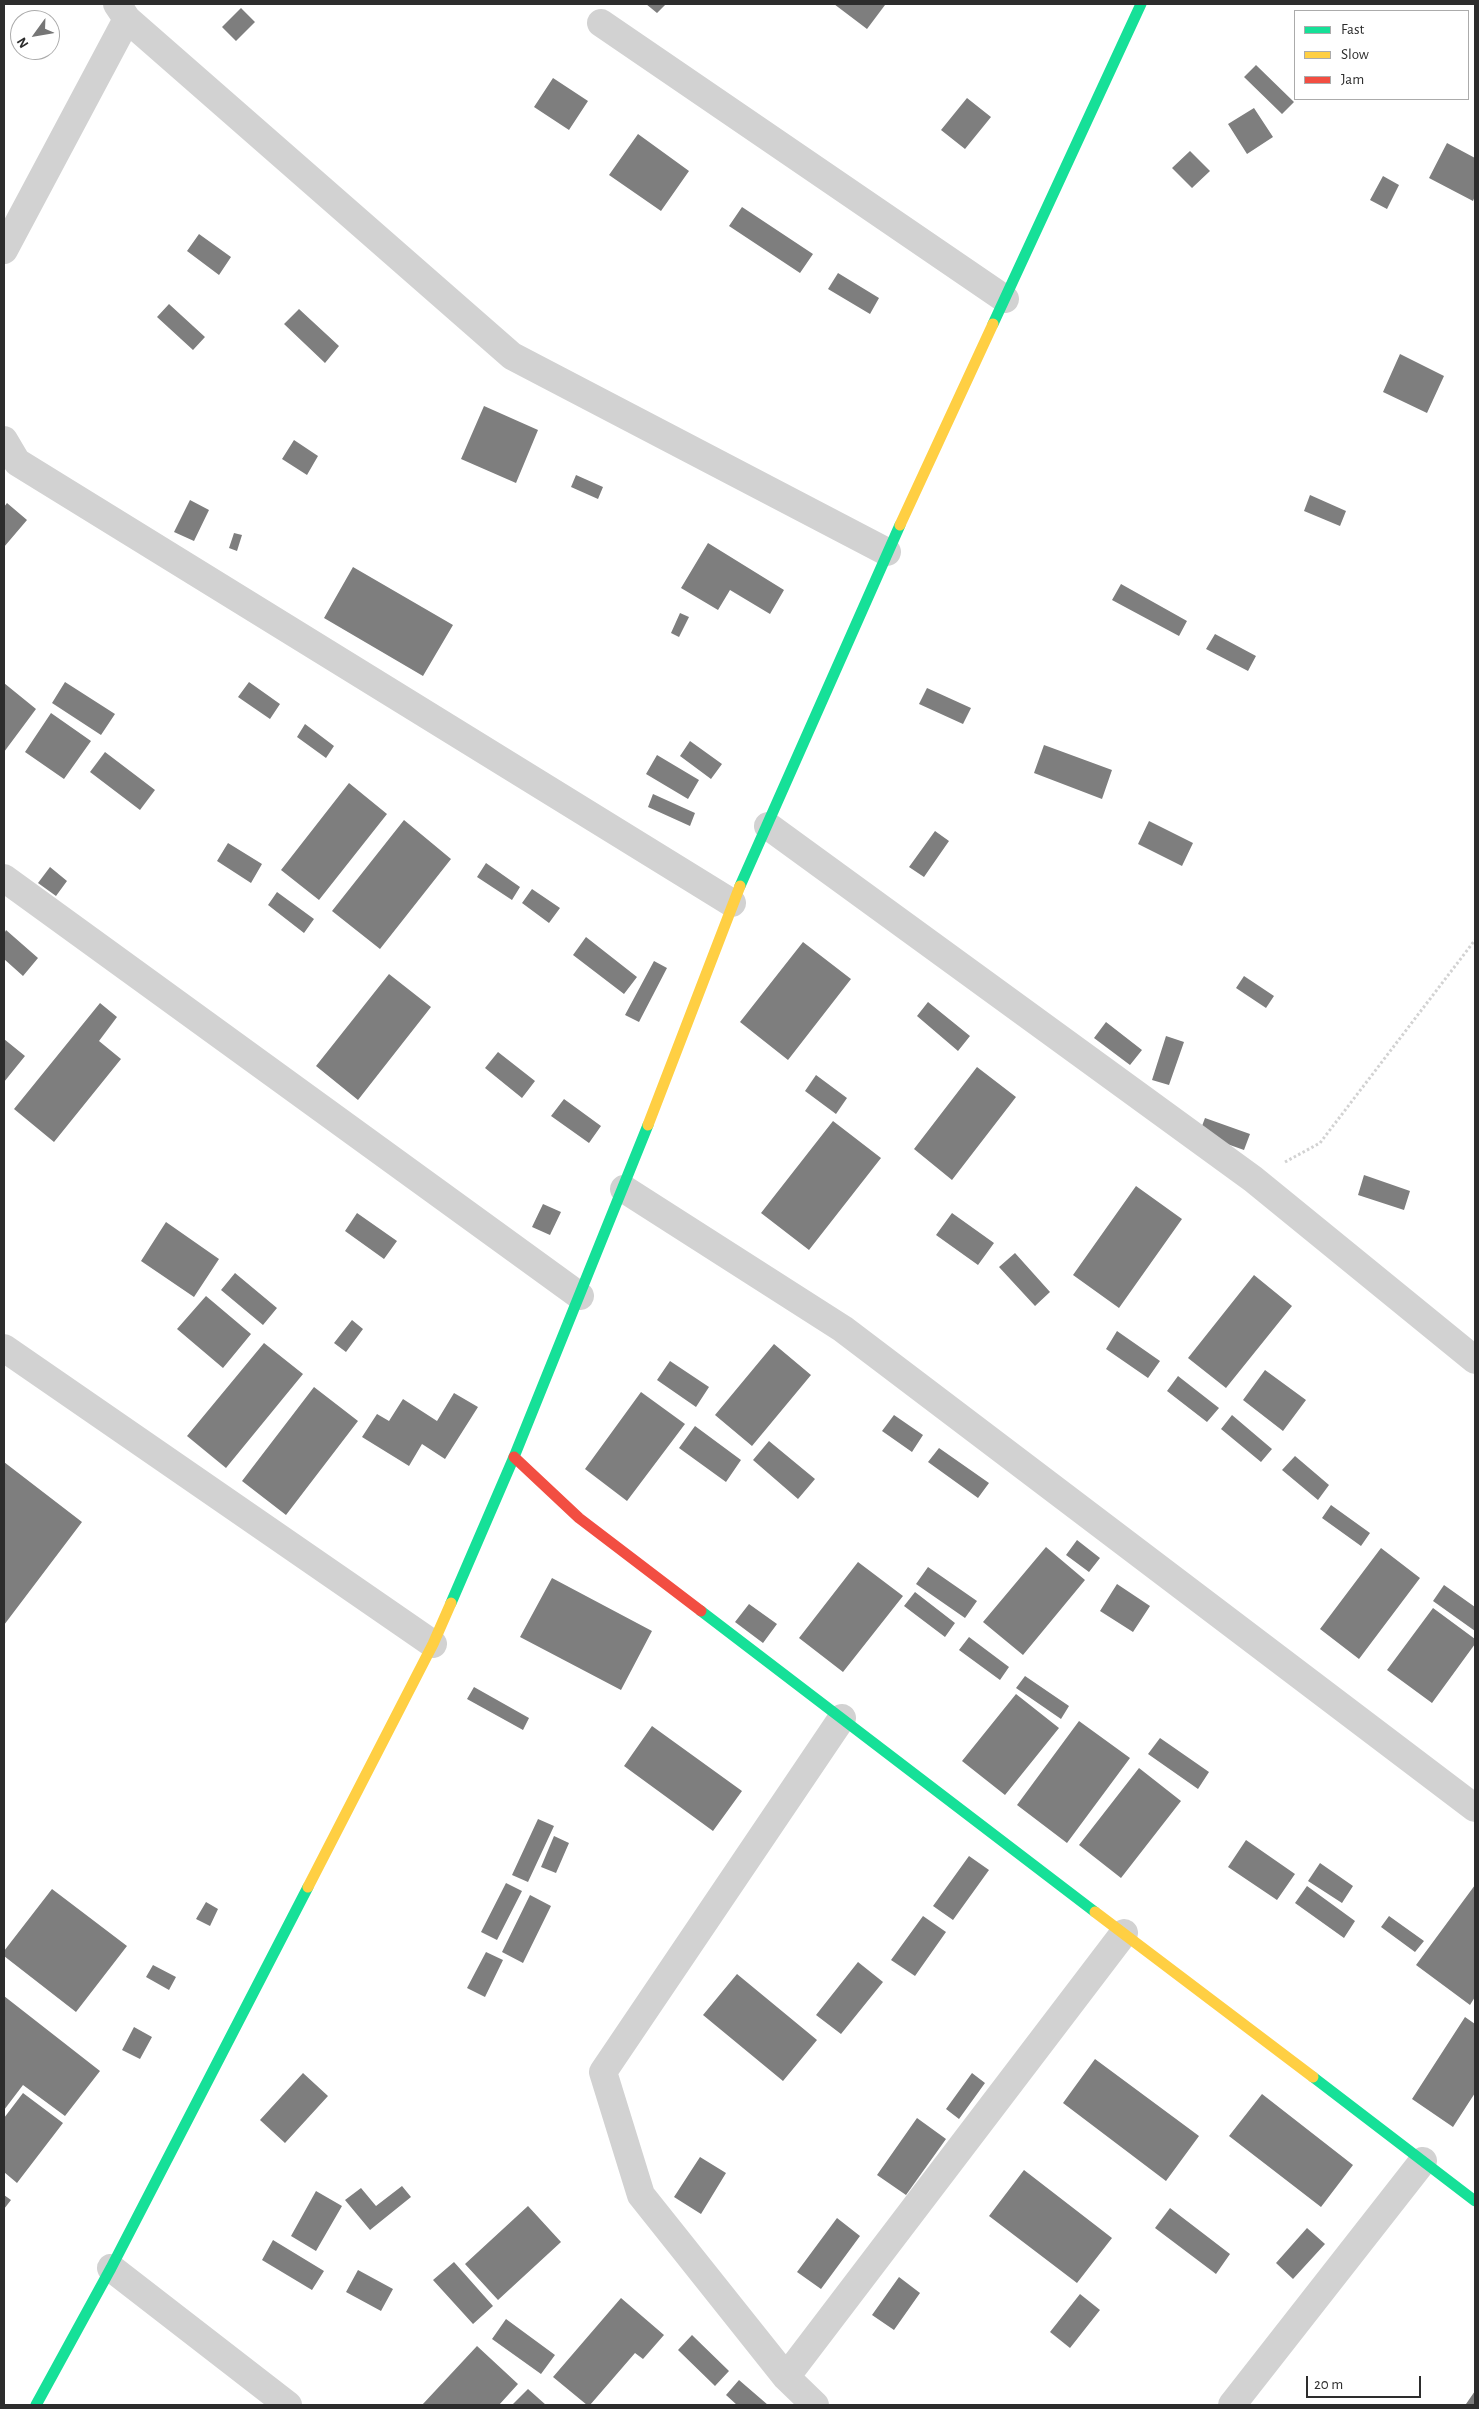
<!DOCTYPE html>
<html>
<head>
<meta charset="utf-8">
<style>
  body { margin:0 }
  #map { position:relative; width:1479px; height:2409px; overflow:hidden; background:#fff; font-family:"Alegreya Sans",sans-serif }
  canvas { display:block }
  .frame { position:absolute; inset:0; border:5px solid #2d2d2d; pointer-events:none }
  .legend { position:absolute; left:1294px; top:10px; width:175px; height:90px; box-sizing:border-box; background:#fff; border:1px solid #ababab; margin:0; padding:6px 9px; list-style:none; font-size:15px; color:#2d2d2d }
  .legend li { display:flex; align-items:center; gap:10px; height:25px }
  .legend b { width:25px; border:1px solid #ababab }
  .north { position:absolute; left:10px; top:10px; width:50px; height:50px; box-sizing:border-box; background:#fff; border:1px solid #ababab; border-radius:50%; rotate:238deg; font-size:14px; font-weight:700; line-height:20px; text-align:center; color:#2d2d2d }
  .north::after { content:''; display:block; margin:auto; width:18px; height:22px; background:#767676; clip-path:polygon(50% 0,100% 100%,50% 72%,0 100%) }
  .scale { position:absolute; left:1306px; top:2376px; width:115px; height:22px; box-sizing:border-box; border:2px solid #2d2d2d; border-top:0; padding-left:6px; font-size:15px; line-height:18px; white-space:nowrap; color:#2d2d2d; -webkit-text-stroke:4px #fff; paint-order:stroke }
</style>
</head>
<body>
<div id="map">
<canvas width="1479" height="2409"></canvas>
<div class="frame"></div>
<ul class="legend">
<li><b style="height:6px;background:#16e098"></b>Fast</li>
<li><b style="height:6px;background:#ffcf43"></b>Slow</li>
<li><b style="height:6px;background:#f24e42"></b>Jam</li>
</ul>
<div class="north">N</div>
<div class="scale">20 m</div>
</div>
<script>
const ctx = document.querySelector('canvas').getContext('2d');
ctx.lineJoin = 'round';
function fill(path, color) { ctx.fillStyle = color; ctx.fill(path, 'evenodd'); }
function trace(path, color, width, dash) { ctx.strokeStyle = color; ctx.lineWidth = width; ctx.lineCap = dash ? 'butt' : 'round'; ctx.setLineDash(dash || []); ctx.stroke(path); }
fill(new Path2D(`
  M646,4H666L657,13Z
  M834,4H884L885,5L867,29Z
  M241,8L255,22L236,41L222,27Z
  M1256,65L1294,102L1282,114L1244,77Z
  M553,78L588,101L569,130L534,107Z
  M967,98L991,117L965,149L941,130Z
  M1254,108L1273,137L1247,154L1228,124Z
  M638,134L689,171L661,211L609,175Z
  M1447,143L1475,158V196L1473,201L1429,178Z
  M1190,151L1210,171L1192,188L1172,168Z
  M1383,176L1399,185L1387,209L1370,200Z
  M742,207L813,254L800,273L729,226Z
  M199,234L231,257L219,275L187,251Z
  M838,273L879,298L870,314L828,289Z
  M169,304L205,337L193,350L157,317Z
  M299,309L339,346L325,363L284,324Z
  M1400,354L1444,376L1427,413L1383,392Z
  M484,406L538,430L516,483L461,459Z
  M294,440L318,456L307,475L282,459Z
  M576,475L603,487L598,499L571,487Z
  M1310,495L1346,511L1340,526L1304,511Z
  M190,500L209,510L194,541L174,532Z
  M7,503L27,520L4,547V507Z
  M234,533L242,535L237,551L229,548Z
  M708,543L784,590L770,614L730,590L718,610L681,588Z
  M353,567L453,625L423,676L324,618Z
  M1121,584L1187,621L1179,636L1112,600Z
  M680,613L689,617L679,637L671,633Z
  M1215,634L1256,656L1248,671L1206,649Z
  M65,682L115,714L101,735L52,703Z
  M249,682L280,704L270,719L238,697Z
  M4,683L36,709L4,752Z
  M927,688L971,708L963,724L919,704Z
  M51,713L91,741L64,779L25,752Z
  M305,724L334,746L326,758L297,737Z
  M690,741L722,764L711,779L680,756Z
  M1044,745L1112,770L1102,799L1034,773Z
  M105,752L155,790L140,810L90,772Z
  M657,755L699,780L688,799L646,774Z
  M349,783L387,814L319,900L281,870Z
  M653,794L695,813L690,826L648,807Z
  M404,820L451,859L380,949L332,911Z
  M1149,821L1193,843L1182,866L1138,844Z
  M935,831L949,841L924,877L909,867Z
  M228,843L262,864L251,883L217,861Z
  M486,863L520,887L512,900L477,877Z
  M50,867L67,881L56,896L38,883Z
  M532,889L560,908L549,923L522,903Z
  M277,892L314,919L304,933L268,905Z
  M6,930L38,958L23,976L4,959V934Z
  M586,937L637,977L624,994L573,955Z
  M803,942L851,979L788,1060L740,1022Z
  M654,961L667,968L639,1022L625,1015Z
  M389,974L431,1007L358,1100L316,1066Z
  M1244,976L1274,996L1266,1008L1236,988Z
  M928,1002L970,1036L958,1051L917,1016Z
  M100,1003L117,1017L99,1041L121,1059L54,1142L14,1109Z
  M1106,1022L1142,1050L1130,1065L1094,1038Z
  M1166,1036L1184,1042L1169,1085L1152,1080Z
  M4,1039L25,1056L4,1082Z
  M498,1052L535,1081L522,1098L485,1068Z
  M977,1067L1016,1097L952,1180L914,1149Z
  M816,1075L847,1098L836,1114L805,1091Z
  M564,1099L601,1126L589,1143L551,1116Z
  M1205,1118L1250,1134L1244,1150L1199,1134Z
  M833,1121L881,1158L809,1250L761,1213Z
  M1364,1175L1410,1191L1404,1210L1358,1195Z
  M1136,1186L1182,1219L1119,1308L1073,1275Z
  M543,1204L561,1212L550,1235L532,1227Z
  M357,1213L397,1241L384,1259L345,1231Z
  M952,1213L994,1243L978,1265L936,1235Z
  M166,1222L219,1259L194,1297L141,1261Z
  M1015,1253L1050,1292L1035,1306L999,1267Z
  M235,1273L277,1308L263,1325L221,1290Z
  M1254,1275L1292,1306L1226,1388L1188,1358Z
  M206,1296L251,1334L223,1368L177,1329Z
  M352,1320L363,1329L346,1352L334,1343Z
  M1117,1331L1160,1361L1148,1378L1106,1349Z
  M264,1343L303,1374L226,1468L187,1436Z
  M774,1344L811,1375L752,1446L715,1415Z
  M670,1361L709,1387L696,1407L657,1380Z
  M1265,1370L1306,1400L1283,1431L1243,1400Z
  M1178,1376L1219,1408L1207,1422L1167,1391Z
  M314,1387L358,1421L286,1515L242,1481Z
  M641,1392L685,1424L627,1501L585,1469Z
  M454,1393L478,1407L445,1459L422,1444L409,1466L362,1437L377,1414L389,1421L403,1399L437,1421Z
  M894,1415L923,1435L912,1452L882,1431Z
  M1232,1415L1272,1449L1261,1462L1221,1429Z
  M695,1426L741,1460L726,1482L679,1448Z
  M769,1441L815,1479L798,1499L753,1460Z
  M939,1448L989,1483L978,1498L928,1462Z
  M1295,1456L1329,1485L1318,1500L1282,1470Z
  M4,1462L82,1522L4,1625Z
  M1331,1505L1370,1533L1361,1546L1322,1518Z
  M1077,1540L1100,1558L1089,1572L1066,1555Z
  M1046,1547L1085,1580L1023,1655L983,1622Z
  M1381,1548L1420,1578L1359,1659L1320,1629Z
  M858,1562L903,1596L843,1672L799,1638Z
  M928,1567L977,1601L965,1618L916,1584Z
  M552,1578L652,1631L621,1690L520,1637Z
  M1117,1584L1150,1606L1133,1632L1100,1611Z
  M1444,1585L1475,1607V1631L1433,1601Z
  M915,1592L955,1623L945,1637L904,1606Z
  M749,1604L777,1624L763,1643L735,1622Z
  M1433,1608L1475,1639V1644L1432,1703L1387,1670Z
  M969,1637L1009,1667L1000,1680L959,1650Z
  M1025,1676L1069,1706L1061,1719L1016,1688Z
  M474,1687L529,1718L523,1730L467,1699Z
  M1016,1694L1059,1728L1005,1795L962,1761Z
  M1079,1721L1130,1758L1067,1843L1017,1805Z
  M652,1726L742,1791L713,1831L624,1766Z
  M1160,1738L1209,1772L1198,1789L1148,1754Z
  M1139,1768L1181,1801L1121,1878L1079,1845Z
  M538,1819L554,1826L528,1882L512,1875Z
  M554,1836L569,1843L556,1873L541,1867Z
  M1246,1840L1295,1874L1277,1900L1228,1867Z
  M969,1856L989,1870L953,1920L933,1906Z
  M1320,1863L1353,1886L1342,1903L1308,1881Z
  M506,1883L522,1891L497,1940L481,1932Z
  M1475,1885V1997L1470,2005L1416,1965Z
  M1307,1886L1355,1921L1344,1938L1295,1903Z
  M52,1889L127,1946L76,2012L4,1956V1951Z
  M530,1895L551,1906L523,1963L502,1952Z
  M206,1902L218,1909L210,1926L196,1919Z
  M923,1916L946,1932L915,1976L891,1960Z
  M1389,1916L1424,1941L1415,1952L1381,1927Z
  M486,1952L503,1960L485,1997L467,1988Z
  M858,1962L883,1982L841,2034L816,2015Z
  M153,1965L176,1977L169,1990L146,1977Z
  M737,1974L817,2040L783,2081L703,2015Z
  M4,1996L100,2071L65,2116L23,2085L4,2110Z
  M1465,2017L1475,2024V2093L1453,2127L1412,2099Z
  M134,2027L152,2037L140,2059L122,2050Z
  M1095,2059L1199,2136L1166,2181L1063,2103Z
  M303,2073L328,2096L285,2143L260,2120Z
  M972,2073L985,2083L959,2119L946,2109Z
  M23,2093L63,2123L17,2183L4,2172V2118Z
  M1262,2094L1353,2165L1321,2207L1229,2136Z
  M917,2118L946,2139L906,2195L877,2175Z
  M700,2157L726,2173L701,2214L674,2197Z
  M1024,2170L1112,2238L1077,2283L989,2216Z
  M402,2186L411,2197L370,2230L345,2200L361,2188L376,2206Z
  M316,2191L342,2206L316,2251L291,2236Z
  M4,2195L11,2200L4,2209Z
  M528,2206L561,2242L498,2300L465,2264Z
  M1170,2208L1230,2254L1216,2274L1155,2228Z
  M837,2218L860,2236L821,2289L797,2272Z
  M1307,2228L1325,2244L1293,2279L1276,2263Z
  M273,2240L324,2271L312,2290L262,2260Z
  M454,2262L493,2306L473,2324L433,2280Z
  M358,2270L393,2289L381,2311L346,2292Z
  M899,2277L920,2293L894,2330L872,2315Z
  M1080,2294L1100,2310L1070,2348L1050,2332Z
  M621,2298L664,2335L643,2359L635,2353L590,2405H587L553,2377Z
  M506,2319L555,2355L541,2374L492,2339Z
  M692,2335L729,2371L715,2386L678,2350Z
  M477,2346L518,2384L499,2405H422Z
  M739,2380L768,2405H737L726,2395Z
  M528,2389L546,2405H512Z
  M1475,2391V2405H1468L1466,2404Z`), '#7e7e7e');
trace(new Path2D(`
  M1285,1162L1320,1143L1475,940`), '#d2d2d2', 3, [2.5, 2.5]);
trace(new Path2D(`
  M117,4L127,19L512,356L887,552
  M601,23L1005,299
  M4,250L127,19
  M4,440L17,462L732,903
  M768,826L1253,1179L1475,1360
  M4,878L580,1296
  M624,1189L843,1329L1475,1808
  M4,1348L433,1644
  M111,2268L288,2405
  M786,2377L1124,1933
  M815,2405L786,2377L641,2195L603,2072L842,1718
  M1232,2405L1423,2161`), '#d2d2d2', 28);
trace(new Path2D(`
  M993,324L1141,4
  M740,886L900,525
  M451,1603L514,1457L648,1125
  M701,1611L1095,1912
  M1313,2077L1475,2201
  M36,2405L111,2268L308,1887`), '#16e098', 11);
trace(new Path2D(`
  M900,525L993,324
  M648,1125L740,886
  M308,1887L433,1644L451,1603
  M1095,1912L1313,2077`), '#ffcf43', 11);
trace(new Path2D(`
  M514,1457L579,1518L701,1611`), '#f24e42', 11);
</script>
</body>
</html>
